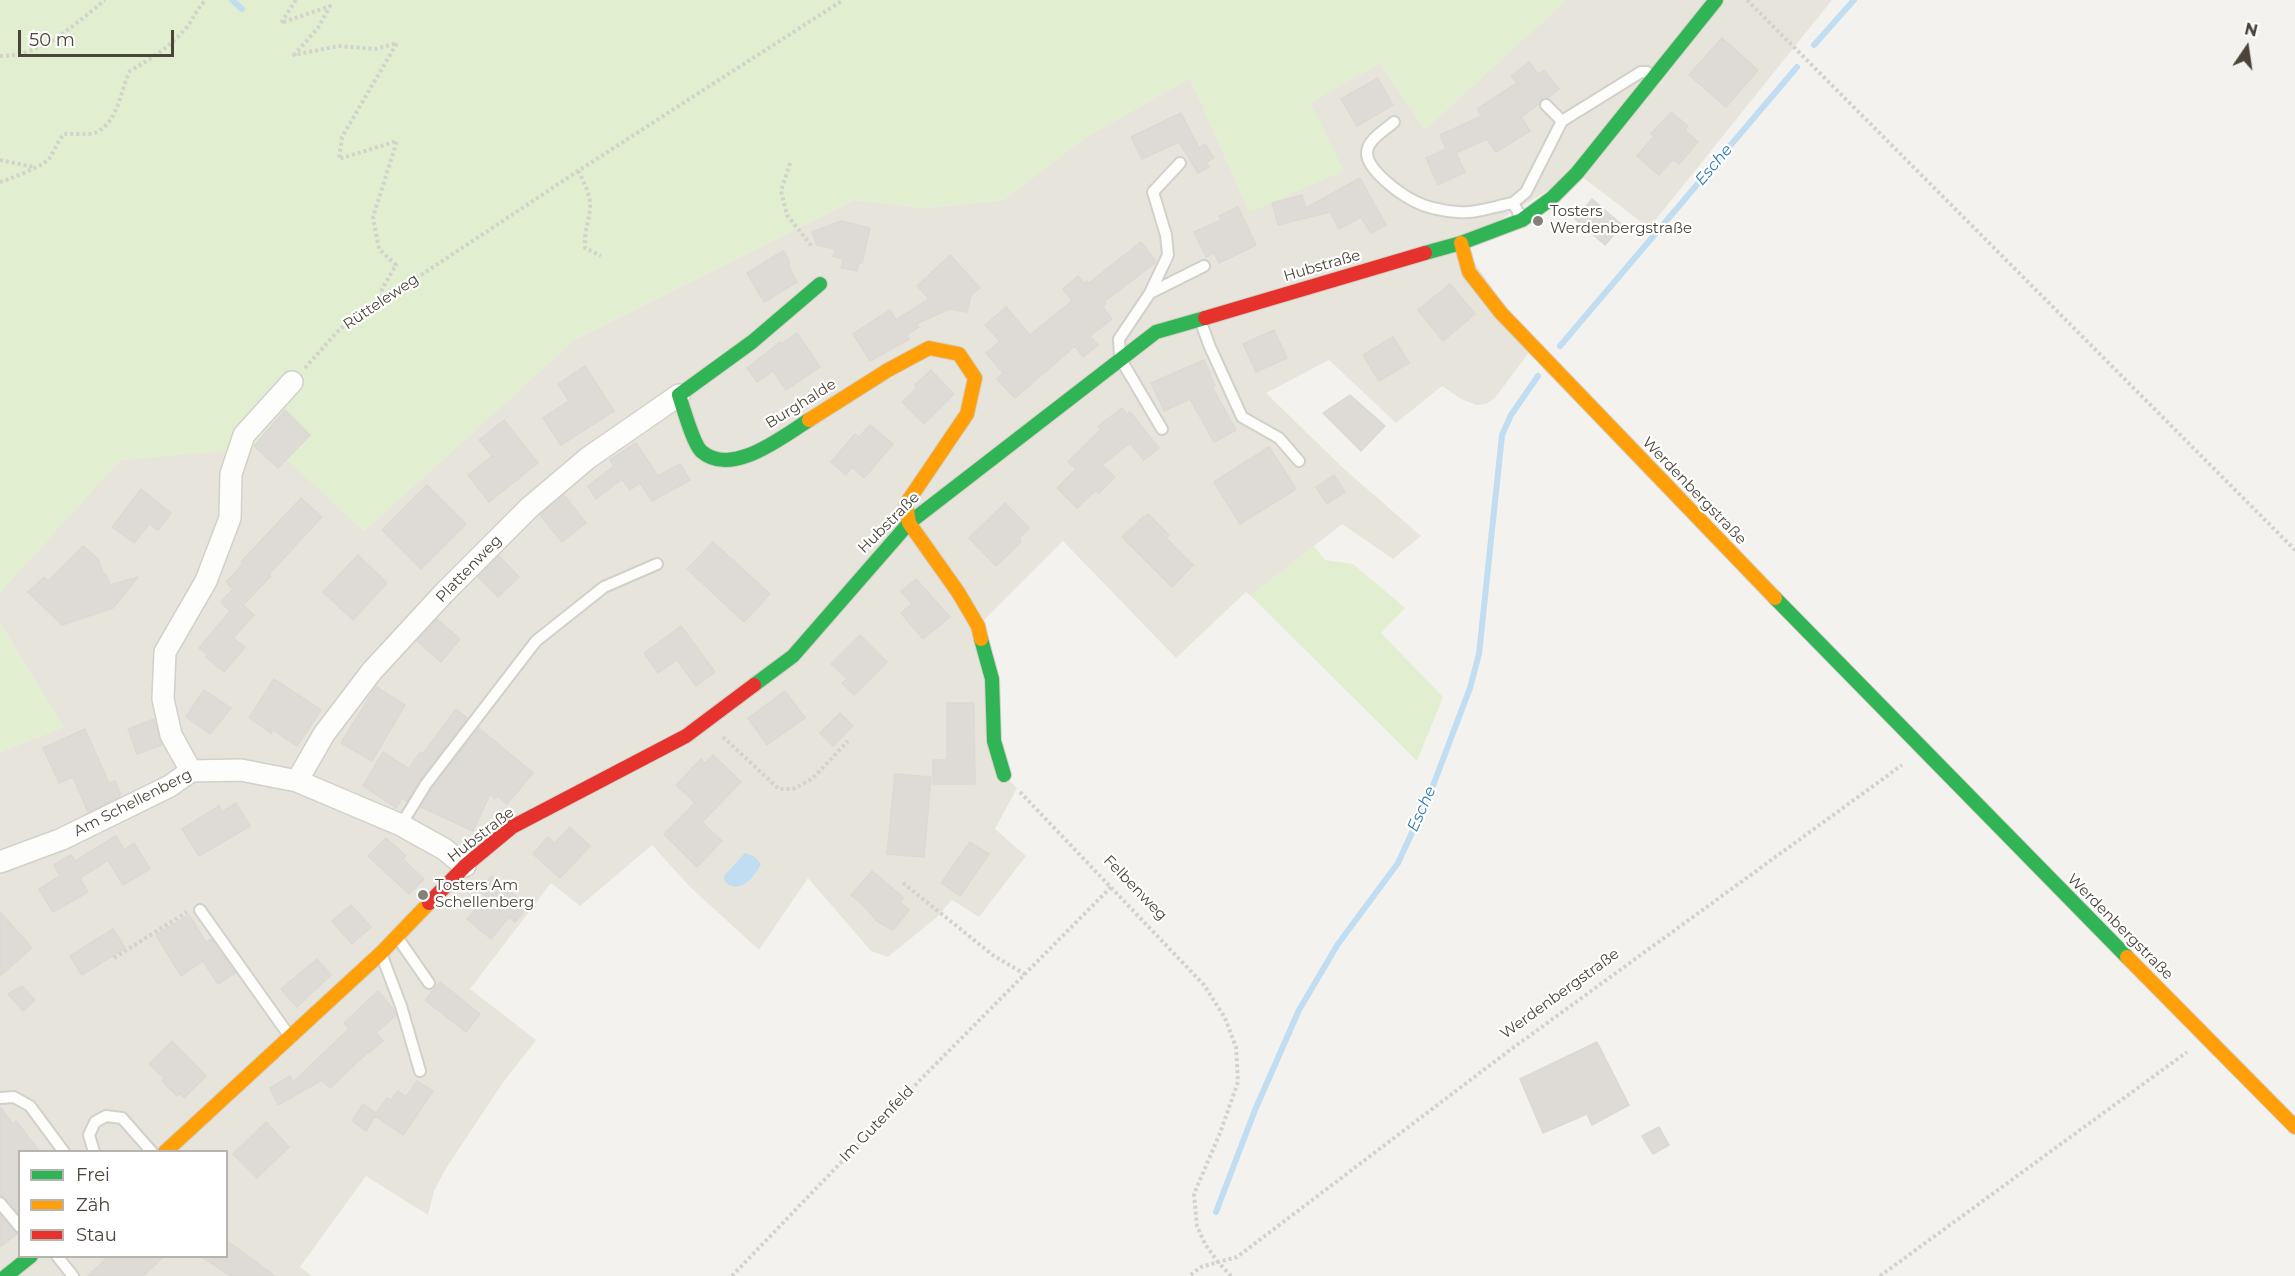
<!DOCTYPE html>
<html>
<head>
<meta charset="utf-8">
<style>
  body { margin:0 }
  #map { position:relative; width:2295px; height:1276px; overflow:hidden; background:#f4f2ee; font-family:Montserrat,sans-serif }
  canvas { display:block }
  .legend { position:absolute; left:18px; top:1150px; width:210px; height:108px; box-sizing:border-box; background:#fff; border:2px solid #b7b4b0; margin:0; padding:8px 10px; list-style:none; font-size:18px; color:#4b4439 }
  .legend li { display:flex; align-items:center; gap:12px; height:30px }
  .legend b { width:30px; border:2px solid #b7b4b0 }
  .north { position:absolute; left:2217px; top:18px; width:60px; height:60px; -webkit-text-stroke:4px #fff; paint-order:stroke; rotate:13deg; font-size:16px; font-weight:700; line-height:24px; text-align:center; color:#4b4439 }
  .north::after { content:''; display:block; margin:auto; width:21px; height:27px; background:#4b4439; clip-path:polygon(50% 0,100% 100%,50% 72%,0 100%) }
  .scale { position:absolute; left:18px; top:30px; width:156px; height:27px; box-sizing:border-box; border:3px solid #4b4439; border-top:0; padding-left:8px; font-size:18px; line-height:21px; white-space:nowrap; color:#4b4439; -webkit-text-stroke:4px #fff; paint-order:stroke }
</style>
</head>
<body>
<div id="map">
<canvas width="2295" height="1276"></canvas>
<ul class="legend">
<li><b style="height:8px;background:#30b455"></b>Frei</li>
<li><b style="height:8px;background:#ff9f0a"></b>Zäh</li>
<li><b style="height:8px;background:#e5322d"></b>Stau</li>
</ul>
<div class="north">N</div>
<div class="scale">50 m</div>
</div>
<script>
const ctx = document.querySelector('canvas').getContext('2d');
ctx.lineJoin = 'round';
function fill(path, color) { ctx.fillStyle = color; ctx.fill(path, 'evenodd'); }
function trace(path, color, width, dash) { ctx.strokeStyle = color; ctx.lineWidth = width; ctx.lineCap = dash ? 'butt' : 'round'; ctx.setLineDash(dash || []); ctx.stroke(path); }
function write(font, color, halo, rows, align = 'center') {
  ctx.font = font + ' Montserrat,sans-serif'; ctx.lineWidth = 4.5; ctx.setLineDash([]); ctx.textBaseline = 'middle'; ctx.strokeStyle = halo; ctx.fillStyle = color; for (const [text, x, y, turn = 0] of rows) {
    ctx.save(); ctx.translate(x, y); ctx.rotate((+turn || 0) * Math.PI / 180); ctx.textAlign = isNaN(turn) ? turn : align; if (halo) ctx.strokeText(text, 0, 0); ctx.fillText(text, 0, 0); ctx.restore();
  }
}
fill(new Path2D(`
  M1566,0H1832L1649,228L1577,173L1461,243L1533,347L1495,398L1486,404L1477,405L1461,399L1442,386L1396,423L1329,360L1266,393L1342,467L1421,536L1393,559L1342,524L1251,596L1246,592L1176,658L1063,541L978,626L1004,775L1017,788L995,829L1026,856L979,917L952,900L937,917L888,957L871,951L808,878L759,950L690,887L652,845L580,906L551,883L470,989L536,1040L502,1084L445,1170L434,1191L428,1215L366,1176L300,1267L312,1276H0V752L63,727L0,623V592L120,460L273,446L364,531L574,340L855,200L926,208L1003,200L1086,137L1190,78L1250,212L1310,103L1380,63L1425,129ZM20,1152H226V1256H20Z`), '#e7e4dc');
fill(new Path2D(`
  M0,0H1566L1425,129L1380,63L1311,103L1344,171L1250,212L1190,78L1086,137L1003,200L926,208L855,200L574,340L364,531L273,447L120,460L0,592Z
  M1314,546L1325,560L1353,564L1405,608L1381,633L1443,697L1417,761L1251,596Z
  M0,623L63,727L0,752Z`), '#e1eecf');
fill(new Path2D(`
  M745,853L755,857L761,864C754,878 739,895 725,882L724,876Z`), '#c0ddf1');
trace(new Path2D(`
  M232,0L242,9
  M1814,45L1854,0
  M1560,346L1797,67
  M1216,1212L1255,1110L1299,1010L1338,944L1398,863L1431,791L1470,688L1479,654L1502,435L1511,415L1538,376`), '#c0ddf1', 6);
const building = new Path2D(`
  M1722,38L1758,70L1726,107L1689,75Z
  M1529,62L1538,74L1544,70L1559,89L1548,98L1541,99L1539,104L1521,117L1530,131L1496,152L1487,139L1456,153L1465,172L1438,185L1426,158L1446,149L1440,135L1482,116L1477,109L1517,83L1511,76Z
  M1378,78L1393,105L1357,126L1341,99Z
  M1671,112L1688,126L1685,130L1698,142L1679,164L1673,159L1659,175L1637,156L1654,136L1651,134Z
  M1181,113L1199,148L1205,144L1214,158L1206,162L1209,167L1198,173L1179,142L1142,159L1131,137Z
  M1360,178L1386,225L1371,233L1361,217L1339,229L1330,212L1278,225L1272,203L1302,195L1306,208Z
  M1592,199L1622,225L1605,245L1575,219Z
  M1238,207L1256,245L1219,263L1214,253L1206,257L1194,232L1221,220L1219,216Z
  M841,221L870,228L862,263L859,262L857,271L841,268L843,259L833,256L835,249L817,245L812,232Z
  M1141,242L1156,262L1104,302L1106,304L1103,307L1112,319L1090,336L1098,345L1083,357L1075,346L1015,398L997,379L1003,373L986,353L1000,341L985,325L1006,307L1030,335L1072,301L1063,289L1078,276L1084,283L1087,281L1089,283Z
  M783,251L789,260V267L797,282L764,302L747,273Z
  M950,255L980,288L971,295L967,312L949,309L916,324L919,327L906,336L909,339L870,361L853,334L890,310L896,320L929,299L917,286Z
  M1450,284L1475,314L1443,341L1418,310Z
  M1274,330L1287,358L1256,372L1243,344Z
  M797,333L820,367L786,390L773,371L757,382L747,368L780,342L781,344Z
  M1393,337L1409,363L1379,381L1363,355Z
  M1204,360L1215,386L1212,387L1236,430L1214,442L1190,399L1164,411L1151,383Z
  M585,366L614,411L561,445L543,418L569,401L558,384Z
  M931,370L954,394L924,424L902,402L917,388L915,385Z
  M1350,395L1385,426L1361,451L1323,413Z
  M1122,408L1127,414L1130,412L1159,448L1144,460L1130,443L1102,465L1115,477L1099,493L1096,490L1077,508L1057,488L1076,469L1068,462L1101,429L1098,426Z
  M285,410L310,435L278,468L254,446Z
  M504,420L538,463L489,502L468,475L492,456L479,440Z
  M870,425L893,444L864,478L852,467L846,475L831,462L855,434L859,437Z
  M636,443L658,476L680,464L690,480L652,501L640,483L630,490L622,479L596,499L588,486L614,466L610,460Z
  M1269,447L1296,489L1240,524L1214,482Z
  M1334,475L1345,492L1327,504L1316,487Z
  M427,485L466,524L421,569L382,530Z
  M141,489L171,513L158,530L149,524L134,543L112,527Z
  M564,495L586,523L562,542L540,515Z
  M301,498L322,517L269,574L271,576L243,605L254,615L233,638L245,647L224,672L206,657L208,655L199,648L230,611L221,602L233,589L226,582L243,564L241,562Z
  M1005,503L1029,528L1019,538L1021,542L996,566L969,538Z
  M1148,514L1169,535L1166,538L1193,565L1172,587L1122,537L1144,516L1145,517Z
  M713,542L770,594L744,622L687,569Z
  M83,546L98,559L104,575L106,574L110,585L138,577L113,608L62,625L28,592L44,577L48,581Z
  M358,555L387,583L353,620L323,592Z
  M499,556L519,577L498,597L478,577Z
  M916,579L950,617L923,639L901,613L912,604L901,591Z
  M437,619L460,639L441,662L417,641Z
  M681,626L715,672L696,686L677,660L658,673L644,653Z
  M860,635L887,662L854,695L842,683L847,679L831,664Z
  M274,679L321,710L297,746L273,730L271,733L249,718Z
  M376,687L405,705L372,761L341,743Z
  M204,690L231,708L210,734L186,717Z
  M785,691L805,718L767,745L748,718Z
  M947,703H974L975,784H933V760H947Z
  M456,709L467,718L420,780L407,801L402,798L396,808L363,786L383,752L409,769L420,752L423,754Z
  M840,713L853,726L833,746L820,733Z
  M154,719L162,745L137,754L128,729Z
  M479,728L533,773L507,804L498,796L495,799L490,794L473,831L421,807L432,788Z
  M85,729L109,783L115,781L120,792V797L88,812L73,777L59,783L43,748Z
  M713,755L741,782L702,822L722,841L697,867L664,834L695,803L676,785L701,759L705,763Z
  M895,774L931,777L924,857L887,854Z
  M236,803L250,826L199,856L182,829L219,806L222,812Z
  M570,827L590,846L560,878L533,854L548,837L555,843Z
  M116,836L124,850L134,843L150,869L123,885L108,860L80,878L88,892L53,912L39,889L60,876L54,865L71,855L75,861Z
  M386,838L406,856L403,859L424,879L409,894L368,856Z
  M970,842L989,854L960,896L941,883Z
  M872,871L904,898L900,902L909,910L893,930L878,922L864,906L851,895Z
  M492,876L528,907L515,922L509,917L491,939L467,919L486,897L479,890Z
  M351,905L371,927L352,944L332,921Z
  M0,912L32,948L0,976Z
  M189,915L206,942L211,939L235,973L218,984L203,961L181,976L156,935Z
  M113,929L125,948L82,975L70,956Z
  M317,959L331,975L297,1007L281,989Z
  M440,982L480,1014L466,1032L425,1000Z
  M22,986L35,1000L23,1011L8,994Z
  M378,991L394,1010L396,1015L376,1033L383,1041L370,1052L369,1051L330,1088L322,1080L278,1105L270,1088L290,1076L293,1082L349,1029L344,1023Z
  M172,1041L206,1076L184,1098L180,1093L177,1096L162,1081L164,1078L149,1064Z
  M1597,1042L1629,1105L1592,1125L1587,1114L1543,1133L1520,1079Z
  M417,1081L433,1091L403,1135L375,1116L366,1131L352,1121L363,1104L376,1113L387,1098L391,1100L398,1091L406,1097Z
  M0,1107L13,1124L16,1121L40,1152H20V1215L6,1198L0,1196Z
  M266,1122L289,1147L257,1178L233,1154Z
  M1659,1127L1669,1145L1653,1154L1642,1136Z
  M0,1215L17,1234L0,1247Z
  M226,1240L275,1276H231L202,1257H226Z
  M108,1257H163L143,1276H88Z`);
fill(building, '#dedbd6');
trace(building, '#dcd9d4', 1.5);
const lane = new Path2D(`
  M1562,121L1641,72H1647
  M1394,122C1385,130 1367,140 1367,153C1367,170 1400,194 1414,201C1427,208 1444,211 1458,212C1475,214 1496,206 1513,203L1521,217
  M1513,203L1526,192L1562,121L1546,105
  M1150,293L1168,255L1166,235L1153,192L1180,163
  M1200,320L1210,347L1242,417L1279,438L1299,461
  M1162,429L1120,358L1119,339L1150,293L1204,266
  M401,825L426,784L536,641L604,587L657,564
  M200,910L288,1034
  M397,937L429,983
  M382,956L401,1006L420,1071
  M0,1098L14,1097L30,1106L64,1152
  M94,1152L89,1135L95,1122L106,1116L122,1118L152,1152
  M0,1203L20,1227
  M57,1256L73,1276`);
const street = new Path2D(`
  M191,771L171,735L163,699L165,652L206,581L230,518L231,474L244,435L292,382
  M297,781L324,734L372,671L444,593L530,507L588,458L679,395
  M0,862L62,839L170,786L191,771L241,770L297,781L401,825L444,849L465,866`);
const fast = new Path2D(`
  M1425,253L1461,243L1522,220L1552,198L1577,173L1716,0
  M809,420C782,437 731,478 701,451C693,443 683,407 679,395L752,342L820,284
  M1775,598L2127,957
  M981,639L992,679L994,741L1004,775
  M754,685L793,656L909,523L1156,332L1205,318
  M6,1276L31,1256`);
const slow = new Path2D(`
  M1461,243L1469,272L1501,313L1775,598
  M809,420L888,370L929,348L959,354L975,378L967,414L906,504L909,523L958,592L978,626L981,639
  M2127,957L2295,1127
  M165,1152L381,953L429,903`);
const jam = new Path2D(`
  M1205,318L1425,253
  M429,903L465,866L512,827L686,736L754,685`);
trace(lane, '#d2d0cb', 14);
trace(street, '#d2d0cb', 24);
trace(fast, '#d3cfc5', 16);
trace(slow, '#d3cfc5', 16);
trace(jam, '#d3cfc5', 16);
trace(new Path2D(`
  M296,0L281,23L330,6L318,28L294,55L338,46L375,49L397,43L342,137L339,159L397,141L373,217L379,249L396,265L382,289L379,303
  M1747,0L2295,550
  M0,56C42,56 74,25 105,0
  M0,160L34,167
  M790,163L781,191L787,215L813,248
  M578,171C584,182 591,195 590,208C589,223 584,230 585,248L601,256
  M0,182C10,179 43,166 49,159C54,152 57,142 64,134C73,133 89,136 97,132C119,121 120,90 130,71C152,58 170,47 187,27C194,18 196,9 206,0
  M305,368L337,332L354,317L379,303L578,171L843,0
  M723,737L779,789H793L812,779L848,741
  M1020,792L1204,985L1225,1018L1236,1047L1238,1082L1220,1133L1194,1194L1197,1226L1205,1244L1218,1262L1201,1267L1189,1276
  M903,883L994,956L1025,974
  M114,958L187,912
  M732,1276L922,1078L1111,887
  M1231,1276L1218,1262L1237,1257L1510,1050L1902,765
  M1880,1276L2187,1052`), '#d3d2cc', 4, [3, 3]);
trace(lane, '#fdfdfc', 10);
trace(street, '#fdfdfc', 21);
trace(fast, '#30b455', 14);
trace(slow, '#ff9f0a', 14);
trace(jam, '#e5322d', 14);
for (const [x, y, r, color] of [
  [1538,221,6,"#868178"],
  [423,895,6,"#868178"]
]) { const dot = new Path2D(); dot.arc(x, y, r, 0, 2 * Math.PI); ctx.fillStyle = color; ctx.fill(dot); trace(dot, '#fff', 2); }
write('15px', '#4b4439', '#fff', [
  ["Tosters",1550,212],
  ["Werdenbergstraße",1550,229],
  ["Tosters Am",435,886],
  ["Schellenberg",435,903]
], 'left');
write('15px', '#4b4439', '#fff', [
  ["Hubstraße",1322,266,-16],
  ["Rütteleweg",381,302,-34],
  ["Burghalde",801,404,-32],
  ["Werdenbergstraße",1694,491,46],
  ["Hubstraße",889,523,-45],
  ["Plattenweg",469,569,-46],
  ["Am Schellenberg",133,803,-27],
  ["Hubstraße",481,835,-38],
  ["Felbenweg",1135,888,46],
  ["Werdenbergstraße",2120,927,45],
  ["Werdenbergstraße",1560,994,-36],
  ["Im Gutenfeld",877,1124,-46]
]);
write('italic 16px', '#2e7ab2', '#fff', [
  ["Esche",1714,165,-50],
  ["Esche",1422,809,-66]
]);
</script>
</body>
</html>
